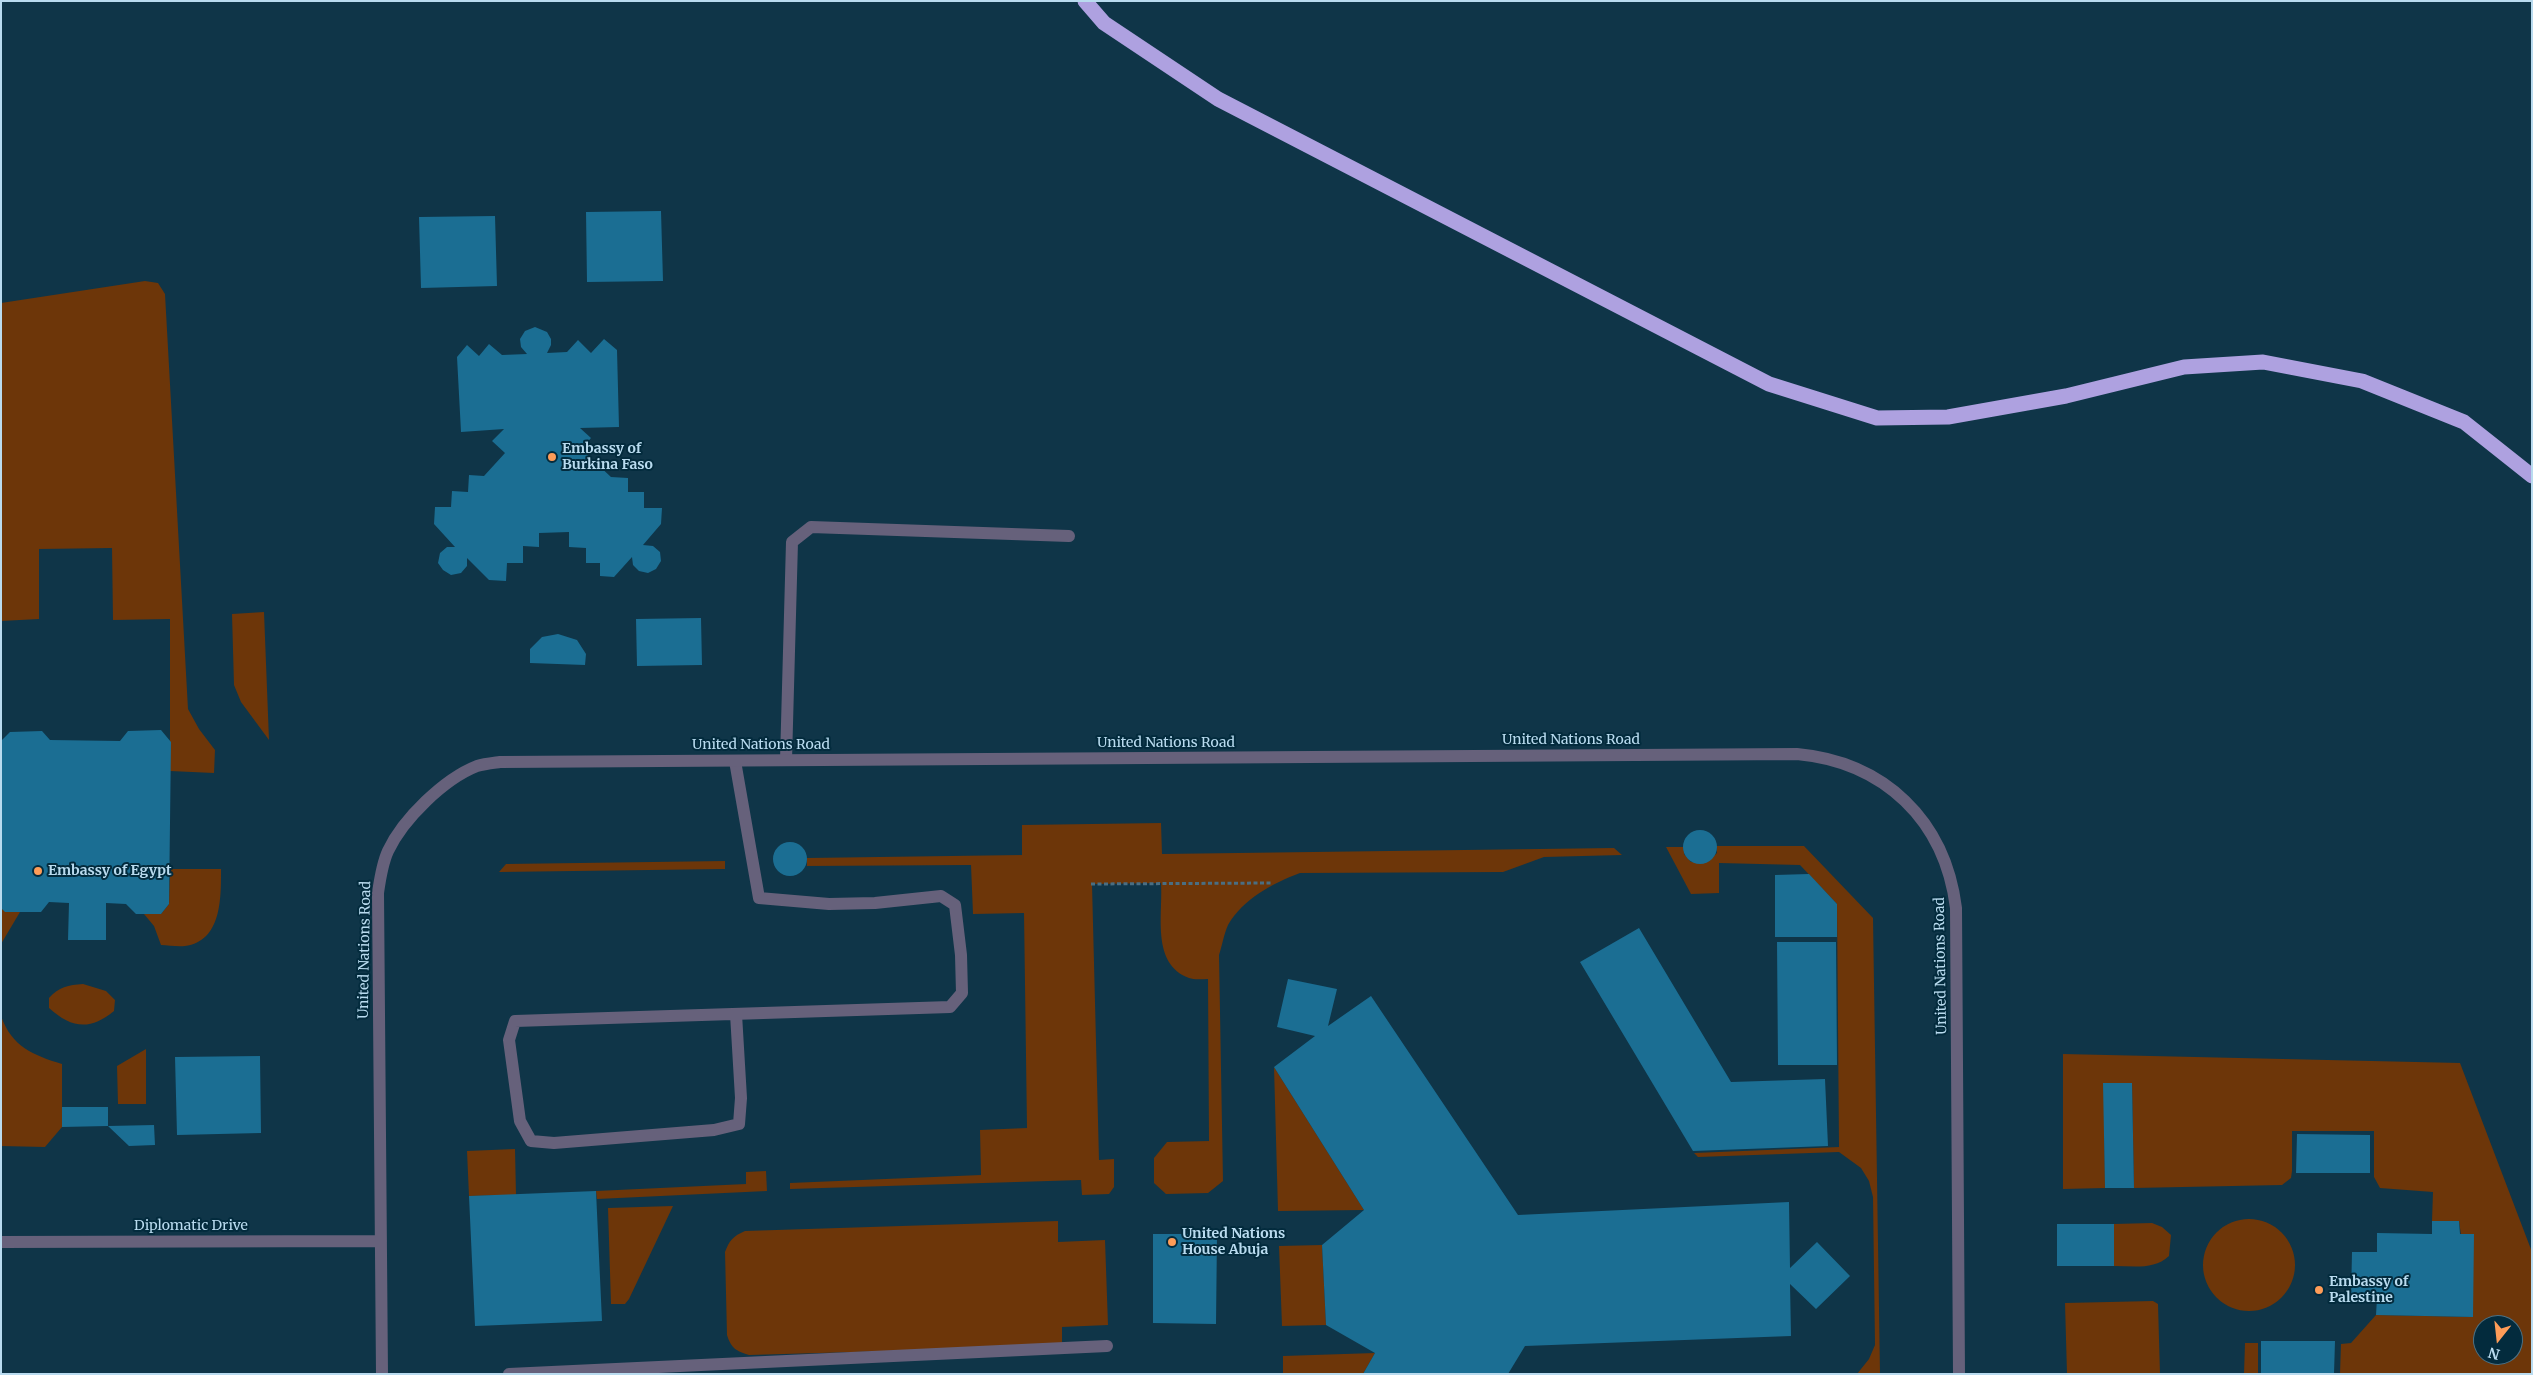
<!DOCTYPE html>
<html>
<head>
<meta charset="utf-8">
<style>
  body { margin:0 }
  #map { position:relative; width:2533px; height:1375px; overflow:hidden; background:#0f3548; font-family:Merriweather,serif }
  canvas { display:block }
  .frame { position:absolute; inset:0; border:2px solid #b9dbef; pointer-events:none }
  .north { position:absolute; left:2473px; top:1315px; width:50px; height:50px; box-sizing:border-box; background:#032b3d; border:1px solid #4c7184; border-radius:50%; rotate:196deg; font-size:14px; font-weight:700; line-height:20px; text-align:center; color:#b9dbef }
  .north::after { content:''; display:block; margin:auto; width:18px; height:22px; background:#fe9c58; clip-path:polygon(50% 0,100% 100%,50% 72%,0 100%) }
</style>
</head>
<body>
<div id="map">
<canvas width="2533" height="1375"></canvas>
<div class="frame"></div>
<div class="north">N</div>
</div>
<script>
const ctx = document.querySelector('canvas').getContext('2d');
ctx.lineJoin = 'round';
function fill(path, color) { ctx.fillStyle = color; ctx.fill(path, 'evenodd'); }
function trace(path, color, width, dash) { ctx.strokeStyle = color; ctx.lineWidth = width; ctx.lineCap = dash ? 'butt' : 'round'; ctx.setLineDash(dash || []); ctx.stroke(path); }
function write(font, color, halo, rows, align = 'center') {
  ctx.font = font + ' Merriweather,serif'; ctx.lineWidth = 4; ctx.setLineDash([]); ctx.textBaseline = 'middle'; ctx.strokeStyle = halo; ctx.fillStyle = color; for (const [text, x, y, turn = 0] of rows) {
    ctx.save(); ctx.translate(x, y); ctx.rotate((+turn || 0) * Math.PI / 180); ctx.textAlign = isNaN(turn) ? turn : align; if (halo) ctx.strokeText(text, 0, 0); ctx.fillText(text, 0, 0); ctx.restore();
  }
}
fill(new Path2D(`
  M145,281L158,283L165,294L188,709L199,729L215,750L214,773L170,771V619L113,620L112,548L39,549V619L1,621V303Z
  M264,612L269,740L241,702L234,685L232,614Z
  M1161,823L1162,854L1614,848L1622,855L1544,857L1503,872L1300,873C1273,883 1243,899 1228,925C1224,934 1222,946 1219,955L1223,1181L1208,1193L1166,1194L1154,1183V1158L1167,1142L1209,1141L1208,979C1202,979 1194,980 1189,978C1151,964 1163,915 1161,883L1092,884L1099,1160L1114,1159V1187L1109,1194L1082,1195L1081,1180L790,1189V1183L981,1175L980,1130L1027,1128L1024,913L973,914L971,865L807,866V858L1022,855V825Z
  M1716,846H1804L1873,918L1880,1374H1857L1869,1359L1875,1345L1873,1197L1869,1181L1861,1168L1839,1152L1698,1157L1694,1153L1839,1147L1837,904L1800,865L1719,863V893L1691,894L1666,847H1684V854L1691,862L1709,861L1717,853Z
  M725,861V869L499,872L506,864Z
  M170,869H221C221,898 222,941 185,946C177,947 168,945 161,945L154,926L144,914H161L169,904Z
  M1,908L6,912H20L1,944Z
  M83,984L106,991L115,1000L114,1011C90,1031 71,1028 49,1008V998C59,987 68,985 83,984Z
  M1,1016C12,1047 33,1055 62,1064V1127L45,1147L1,1146Z
  M146,1049V1104H118L117,1066Z
  M2063,1054L2460,1063L2532,1252V1374H2340L2341,1344L2351,1343L2376,1315L2473,1317L2459,1221H2432L2433,1192L2380,1188L2374,1177V1131H2292V1171L2291,1178L2282,1185L2134,1188L2132,1083H2104L2105,1188L2063,1189ZM2483,1325H2513V1355H2483Z
  M1274,1067L1364,1210L1278,1211Z
  M515,1149L516,1195L469,1196L467,1151Z
  M766,1171L767,1191L597,1199L596,1191L746,1184V1172Z
  M673,1206L629,1299L625,1304H611L608,1208Z
  M2203 1265a46 46 0 1 1 92 0a46 46 0 1 1-92 0Z
  M1058,1221V1242L1105,1240L1108,1325L1062,1327V1346L749,1355C736,1351 731,1348 727,1335L725,1252C729,1241 733,1236 745,1231Z
  M2152,1223L2162,1227L2171,1235L2169,1256C2154,1270 2134,1266 2114,1266V1224Z
  M1322,1245L1326,1325L1282,1326L1279,1246Z
  M2153,1301L2158,1304L2160,1374H2067L2065,1303Z
  M2245,1343H2258V1374H2244Z
  M1375,1353L1363,1374H1283V1356Z`), '#6d3609');
fill(new Path2D(`
  M661,211L663,281L587,282L586,212Z
  M495,216L497,286L421,288L419,217Z
  M535,327L547,332L551,339V345L547,353L567,352L578,340L591,353L604,339L617,350L619,427L580,428L591,438L581,449L611,477L628,478V492H644V508H662L661,524L643,545L653,546L660,552L661,561L656,569L648,573L639,571L633,565L632,557L614,577L600,576V563H586V548L569,547V532L539,533V547L523,546V563H507L506,581L489,580L467,558V566L461,573L451,575L443,570L438,563L440,553L447,547H455L434,524L435,507H451L452,491L468,492L469,475L484,476L505,453L492,441L504,429L461,432L457,357L467,345L479,356L489,344L502,355L527,354L521,347L520,339L525,331Z
  M701,618L702,665L637,666L636,619Z
  M558,634L577,640L586,654L585,665L530,663V649L542,637Z
  M161,730L171,742L169,904L161,914H136L126,904L106,903V940H68L69,903L49,902L41,912H5L1,908L2,740L10,732L42,731L50,740L120,741L128,731Z
  M1683 847a17 17 0 1 1 34 0a17 17 0 1 1-34 0Z
  M773 859a17 17 0 1 1 34 0a17 17 0 1 1-34 0Z
  M1809,874L1837,904V937H1775V875Z
  M1639,928L1731,1082L1825,1079L1828,1146L1693,1151L1580,962Z
  M1777,942H1836L1837,1065H1778Z
  M1288,979L1337,989L1328,1026L1371,996L1518,1215L1789,1202L1790,1268L1817,1242L1850,1276L1816,1309L1790,1284L1791,1336L1525,1346L1508,1374H1363L1375,1353L1326,1325L1322,1245L1364,1210L1274,1067L1315,1036L1277,1027Z
  M260,1056L261,1133L177,1135L175,1057Z
  M2103,1083H2132L2134,1188H2105Z
  M62,1107H108V1126L62,1127Z
  M154,1125L155,1145L129,1146L108,1126Z
  M2297,1134L2370,1135V1173H2296Z
  M596,1191L602,1321L475,1326L469,1196Z
  M2432,1221H2459L2460,1234H2474L2473,1317L2376,1315L2377,1298L2351,1297L2352,1252H2377V1233L2432,1234Z
  M2057,1224H2114V1266H2057Z
  M1153,1234H1217L1216,1324L1153,1323Z
  M2261,1341H2335L2334,1374H2261Z`), '#1b6e93');
trace(new Path2D(`
  M1091,884L1273,883`), '#4a6e82', 3, [4, 2.5]);
trace(new Path2D(`
  M786,760L792,542L811,527L1069,536
  M735,761L759,898L829,904L875,903L941,896L955,905L961,955L962,993L950,1007L515,1021L509,1040L520,1121L531,1141L554,1143L714,1130L739,1124L741,1098L736,1014
  M509,1374L1107,1346`), '#66617b', 12);
trace(new Path2D(`
  M1,1242L381,1241
  M382,1374L378,893C380,879 382,864 388,851C403,819 444,779 477,766C484,764 493,763 500,762L1797,754C1884,762 1945,820 1956,908L1959,1374`), '#66617b', 12);
trace(new Path2D(`
  M1085,1L1104,23L1218,99L1769,384L1877,418L1948,417L2066,396L2184,367L2263,362L2362,381L2464,422L2532,476`), '#aea1e0', 15);
for (const [x, y, r, color] of [
  [552,457,5,"#fe9c58"],
  [38,871,5,"#fe9c58"],
  [1172,1242,5,"#fe9c58"],
  [2319,1290,5,"#fe9c58"]
]) { const dot = new Path2D(); dot.arc(x, y, r, 0, 2 * Math.PI); ctx.fillStyle = color; ctx.fill(dot); trace(dot, '#032b3d', 2); }
write('bold 14px', '#b9dbef', '#032b3d', [
  ["Embassy of",562,449],
  ["Burkina Faso",562,465],
  ["Embassy of Egypt",48,871],
  ["United Nations",1182,1234],
  ["House Abuja",1182,1250],
  ["Embassy of",2329,1282],
  ["Palestine",2329,1298]
], 'left');
write('14px', '#b9dbef', '#032b3d', [
  ["United Nations Road",1571,740],
  ["United Nations Road",1166,743],
  ["United Nations Road",761,745],
  ["United Nations Road",365,950,-89],
  ["United Nations Road",1941,966,-91],
  ["Diplomatic Drive",191,1226]
]);
</script>
</body>
</html>
